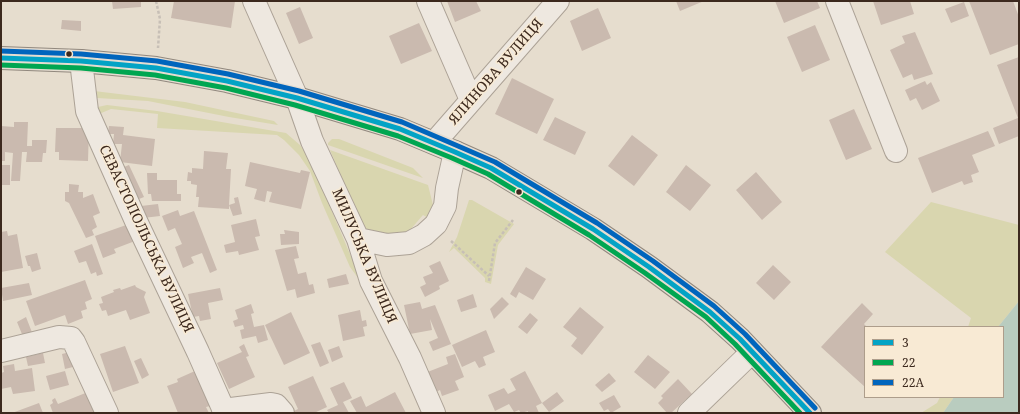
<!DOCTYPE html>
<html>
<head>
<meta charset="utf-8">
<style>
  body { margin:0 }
  #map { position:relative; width:1020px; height:414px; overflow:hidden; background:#e6ddce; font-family:"Noto Serif",serif }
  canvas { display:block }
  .frame { position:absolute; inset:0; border:2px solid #3c291e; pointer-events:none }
  .legend { position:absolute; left:864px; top:326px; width:140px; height:72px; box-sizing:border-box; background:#f8ead4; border:1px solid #ad9d8b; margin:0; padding:5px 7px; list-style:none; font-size:12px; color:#3c291e }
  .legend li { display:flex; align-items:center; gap:8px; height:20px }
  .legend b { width:20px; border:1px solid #ad9d8b }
</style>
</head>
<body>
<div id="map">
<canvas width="1020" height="414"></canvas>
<div class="frame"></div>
<ul class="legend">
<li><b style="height:5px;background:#03a3c5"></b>3</li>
<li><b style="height:5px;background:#00a651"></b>22</li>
<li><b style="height:5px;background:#0065bd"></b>22А</li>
</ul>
</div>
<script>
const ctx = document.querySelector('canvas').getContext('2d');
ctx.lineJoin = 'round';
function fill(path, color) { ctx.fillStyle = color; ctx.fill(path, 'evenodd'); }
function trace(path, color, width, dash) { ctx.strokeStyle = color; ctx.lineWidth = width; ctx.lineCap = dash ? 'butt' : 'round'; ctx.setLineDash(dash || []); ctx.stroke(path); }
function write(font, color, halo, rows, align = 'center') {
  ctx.font = font + ' "Noto Serif",serif'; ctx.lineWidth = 3; ctx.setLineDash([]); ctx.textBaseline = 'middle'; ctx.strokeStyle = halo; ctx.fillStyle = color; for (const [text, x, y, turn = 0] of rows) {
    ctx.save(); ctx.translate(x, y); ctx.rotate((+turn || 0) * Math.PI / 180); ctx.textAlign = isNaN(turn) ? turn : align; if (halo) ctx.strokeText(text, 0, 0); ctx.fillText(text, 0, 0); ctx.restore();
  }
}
fill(new Path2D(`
  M94,91L185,102L274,121L278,125L229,117L148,101L97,98Z
  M107,105L157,111L286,133L300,145L309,157L363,285L350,267L322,203L310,171L299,155L284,140L277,135L157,128L158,114L111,109L99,114L97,109L98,107Z
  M332,139H339L413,168L423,178L328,145V143Z
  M330,150L428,185L433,205L428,218L423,215L410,230L407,237L373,234L365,228L359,219Z
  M469,200H472L514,224L498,245L491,284L485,282V278L454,248L449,252L457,237Z
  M931,202L1019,225V301L998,327H968L971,318L885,252Z
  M940,397H954L943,413H921L937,403Z`), '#d9d6af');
fill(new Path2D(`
  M1019,301V413H943L954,397H1003V327H998Z`), '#b9ccbf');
fill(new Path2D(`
  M112,1H141V7L113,9Z
  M174,1H235L231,28L171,18Z
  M447,1H476L481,11L455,22Z
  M676,1H704L680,11Z
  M775,1H817L820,8L784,23Z
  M873,1H910L914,14L881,25Z
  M969,1H1013L1019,17V44L990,55Z
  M964,2L969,16L951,23L945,9Z
  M300,7L313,38L299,44L286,13Z
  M598,8L611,38L582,51L570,21Z
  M62,20L81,21V31L61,29Z
  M419,23L432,51L401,64L389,36Z
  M815,25L830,60L802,72L787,37Z
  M915,32L933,74L914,80L912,74L903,78L890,50L905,43L902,36Z
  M1019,57V136L999,144L993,128L1018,118L997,65Z
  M512,78L554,99L537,134L495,114Z
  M925,81L927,85L931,82L940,101L922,110L916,98L910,101L905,90Z
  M854,109L872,149L846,160L829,120Z
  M555,117L586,132L575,155L543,140Z
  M14,122H28L27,146H32V140H47L46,153H43L42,162H26L27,152H22L20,181H11L13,153L5,152V161H1V126L14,127Z
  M109,126L124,127L123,135L155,139L152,166L120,162L122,144H113L114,134H108Z
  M56,128H89L88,161L59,160V152H55Z
  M988,131L995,146L972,155L979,172L971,175L973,182L964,185L962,181L932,193L918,158Z
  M632,135L658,155L634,186L608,166Z
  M204,151L228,153L226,169H231L229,205L235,203L234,198L238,197L242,214L233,216L229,205V209L198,207L199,197H196L197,185L191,184V181H187L188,172L192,173V168L203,169Z
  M250,162L300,173L301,170L310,172L301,209L269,202L272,192L267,191L265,202L254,199L257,189L245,186Z
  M1,165H10V185H1Z
  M129,165L144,197L134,201L119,169Z
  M686,165L711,185L690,211L666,192Z
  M756,172L782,202L762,220L736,190Z
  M147,173H157V180H177V194H181V201H152L151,194H148Z
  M69,184L79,185L78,192H83V198L93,194L100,213L93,216L97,227L92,230L94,235L86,238L69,203L65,201V192H69Z
  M158,204L160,216L143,218L141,206Z
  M178,210L180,216L194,211L217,270L210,273L202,253L191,257L194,263L183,268L175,247L182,244L175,228L168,231L162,216Z
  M256,219L260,236L255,237L259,250L239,255L238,251L226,253L224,245L235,242L231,225Z
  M129,224L135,241L114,249L116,253L103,258L95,236Z
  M284,230L299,232V244L281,245L280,234H285Z
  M7,231L8,236L17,234L23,268L1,272V232Z
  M92,244L103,274L97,276L96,272L91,274L86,261L79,263L74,251Z
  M296,246L299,258L294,259L298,274L306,272L309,285L313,284L315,293L297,298L295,289L287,291L275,250Z
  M37,253L41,269L32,272L30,266H28L25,256Z
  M440,261L449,281L439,286L440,289L425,297L420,287L426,284L423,277L433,273L429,266Z
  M773,265L791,282L774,300L756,283Z
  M526,267L546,279L533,300L519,292L516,298L510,294Z
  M346,274L349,284L329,288L327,279Z
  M85,280L92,299L85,302L87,309L81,311L83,318L68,324L65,315L35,326L26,301Z
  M29,283L32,295L3,301L1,288Z
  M135,285L136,287L146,292L144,297L150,313L130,320L126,310L108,316L106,310L102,311L99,304L103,303L101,297L114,292L113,290L120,288L121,290Z
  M220,288L223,300L208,303L211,319L200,321L199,316L193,317L188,294Z
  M473,294L477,307L461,312L457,300Z
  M502,297L509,304L494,319L490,309Z
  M420,302L422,309L435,305L451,344L433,351L429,342L438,338L430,319L432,330L410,334L404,305Z
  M862,303L873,314L864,324L867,327H865V387L821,347Z
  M251,304L254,313L251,314L254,327L264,325L268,340L258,343L256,336L242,339L240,330L244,329L243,325L235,327L233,321L238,319L235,310Z
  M580,307L604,327L582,355L571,346L577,338L563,327Z
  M360,310L362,321L366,320L367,326L363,327L365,336L343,341L338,315Z
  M291,312L310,353L284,365L265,325Z
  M530,313L538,320L527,334L518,327Z
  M26,317L33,335L24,339L17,322Z
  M486,330L495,352L483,357L486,365L479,368L475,361L462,367L452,345Z
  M320,342L329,363L320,367L311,345Z
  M244,344L249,356L246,357L255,377L229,389L217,363L242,352L239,347Z
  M125,346L139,383L113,392L100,354Z
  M339,346L343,357L332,362L328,350Z
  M70,352L73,367L65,369L62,354Z
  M43,353L45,363L28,366L26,357Z
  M455,354L464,377L455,381L459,390L442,396L440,390L436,392L425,373L448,364L446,357Z
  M648,355L670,372L655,389L634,372Z
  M141,358L149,375L142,379L134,361Z
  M14,364L15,371L32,368L35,391L13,394L11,387L1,389V373L4,372L3,366Z
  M65,371L69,385L50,390L46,376Z
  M195,371L210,406L206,407L209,413H178L167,386L178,382L177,379Z
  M525,371L542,403L536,406L539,413H528V411L521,413L519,410L514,412L509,404L495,411L488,395L504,388L508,394L516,390L510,379Z
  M609,373L616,381L602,392L595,385Z
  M313,376L327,407L314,413H290L298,409L288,387Z
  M678,379L692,394L671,413H667L658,403L663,398L661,396Z
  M344,382L352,398L343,402L349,413H329L327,410L338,405L330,388Z
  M88,392L96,413H53L50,405L53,403L52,400L55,398L58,404Z
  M395,392L406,413H357L350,401L361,396L366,407Z
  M557,392L564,401L549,412L542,403Z
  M614,395L621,407L611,413L608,409L604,411L599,403Z
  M39,403L43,413H12Z`), '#cabaaf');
const minor = new Path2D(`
  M254,1L297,98L312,141L358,239L371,281L410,358L434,413
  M428,1L471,100
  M837,1L896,151
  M81,61L87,111L136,221L198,352L225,413
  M434,143L558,1
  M358,239L387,245L409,243L424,235L436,224L445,206L447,188L455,152
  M1,351L59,337L71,338L74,342L107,413
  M223,410L271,404L276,405L283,413
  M689,413L752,352`);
const major = new Path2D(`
  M1,58L81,61L156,68L227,81L297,98L400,129L455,152L491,168L593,229L649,267L710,312L740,339L810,413`);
trace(minor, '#aca296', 24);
trace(major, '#91887e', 24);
trace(new Path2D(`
  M156,1L160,19L158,48
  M451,241L489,276
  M489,281L495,243L513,220`), '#c7bfb6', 2.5, [3, 2]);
trace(minor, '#eee8e0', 22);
trace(major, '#e6ddd1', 22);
trace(new Path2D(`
  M1,58L81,61L156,68L227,81L297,98L400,129L455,152L491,168L593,229L649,267L710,312L740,339L810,413`), '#03a3c5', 5);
trace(new Path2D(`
  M1,65L81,68L155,75L226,88L295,105L398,136L452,158L488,174L589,235L645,273L706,317L735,344L800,413`), '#00a651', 5);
trace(new Path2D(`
  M1,51L81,54L157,61L228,74L299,91L402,122L458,146L495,162L597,223L653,261L714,306L745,334L815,408`), '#0065bd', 5);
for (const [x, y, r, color] of [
  [69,54,3.5,"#3c291e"],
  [519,192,3.5,"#3c291e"]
]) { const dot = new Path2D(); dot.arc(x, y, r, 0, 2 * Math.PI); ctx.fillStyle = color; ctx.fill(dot); trace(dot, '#f8ead4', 1.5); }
write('14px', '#3c291e', '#f8ead4', [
  ["ЯЛИНОВА ВУЛИЦЯ",496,72,-49],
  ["СЕВАСТОПОЛЬСЬКА ВУЛИЦЯ",146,239,65],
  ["МИЛУСЬКА ВУЛИЦЯ",364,256,67]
]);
</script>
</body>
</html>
